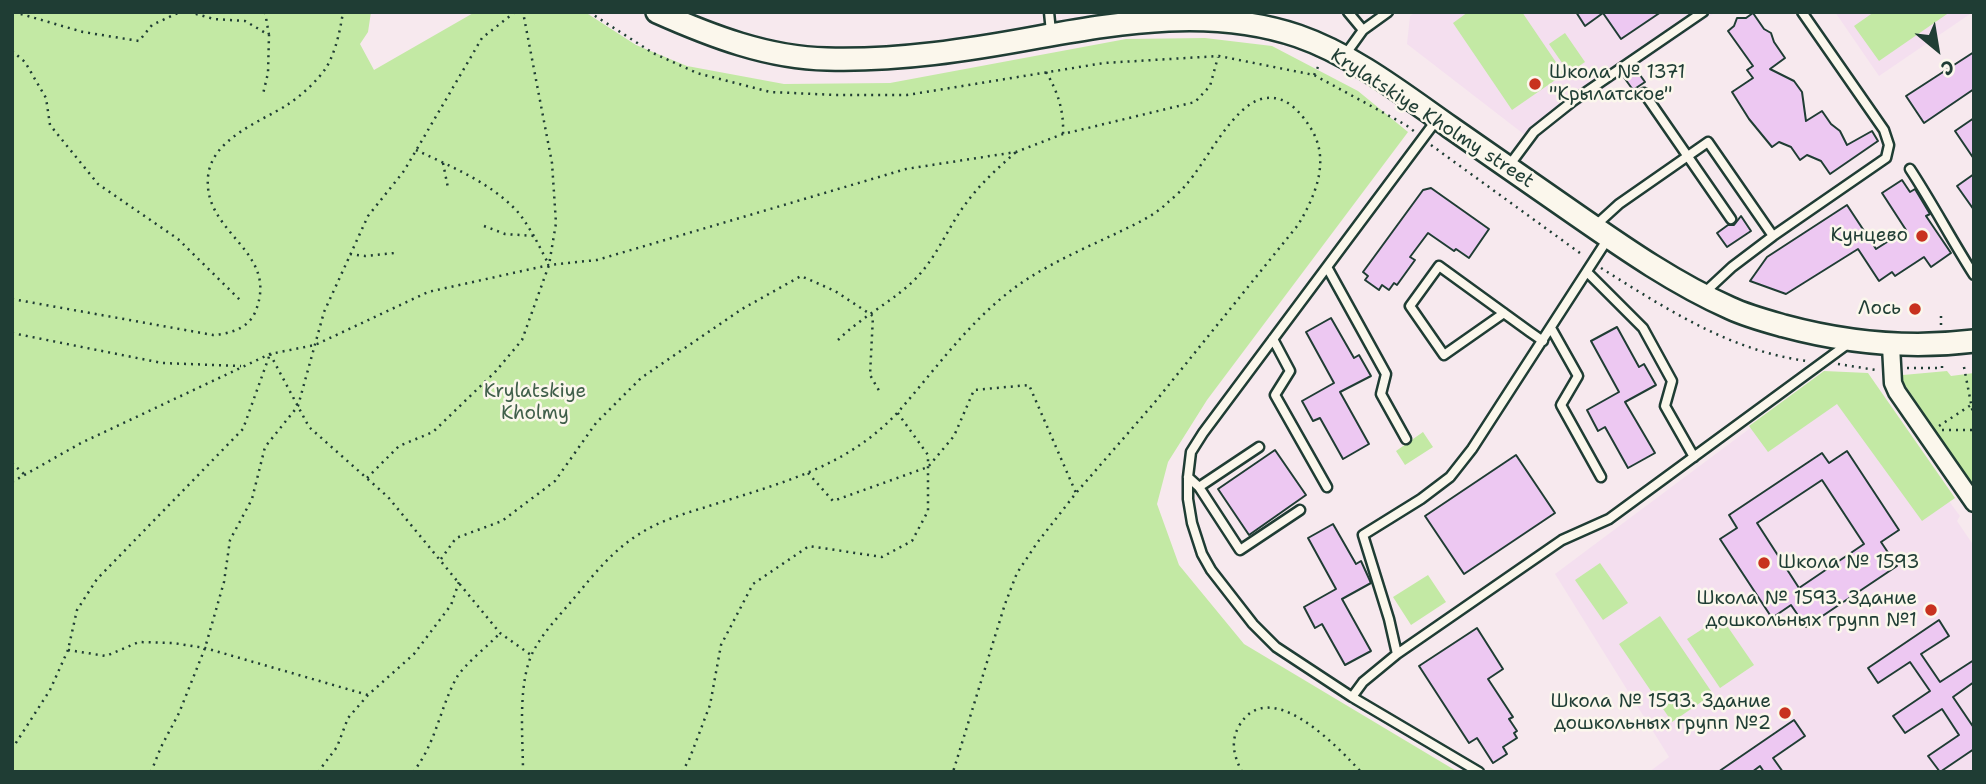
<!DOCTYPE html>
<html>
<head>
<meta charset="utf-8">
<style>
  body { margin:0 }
  #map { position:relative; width:1986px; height:784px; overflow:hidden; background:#f7e9ee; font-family:"Shantell Sans",sans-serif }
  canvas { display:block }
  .frame { position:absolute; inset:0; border:14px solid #1f3d34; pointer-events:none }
  .north { position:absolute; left:1902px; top:14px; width:70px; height:70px; -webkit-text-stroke:5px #fbf7ec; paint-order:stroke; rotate:150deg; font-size:19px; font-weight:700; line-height:28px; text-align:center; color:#1f3d34 }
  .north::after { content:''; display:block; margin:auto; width:24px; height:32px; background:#1f3d34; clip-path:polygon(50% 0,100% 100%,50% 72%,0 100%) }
</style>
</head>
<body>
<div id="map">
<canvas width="1986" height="784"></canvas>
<div class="frame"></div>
<div class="north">С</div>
</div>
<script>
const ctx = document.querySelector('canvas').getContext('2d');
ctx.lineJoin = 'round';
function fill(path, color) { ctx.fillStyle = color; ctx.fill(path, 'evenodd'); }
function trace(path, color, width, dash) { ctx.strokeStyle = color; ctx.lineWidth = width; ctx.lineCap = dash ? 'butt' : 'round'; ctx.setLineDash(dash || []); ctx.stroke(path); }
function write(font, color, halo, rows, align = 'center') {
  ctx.font = font + ' "Shantell Sans",sans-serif'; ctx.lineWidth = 5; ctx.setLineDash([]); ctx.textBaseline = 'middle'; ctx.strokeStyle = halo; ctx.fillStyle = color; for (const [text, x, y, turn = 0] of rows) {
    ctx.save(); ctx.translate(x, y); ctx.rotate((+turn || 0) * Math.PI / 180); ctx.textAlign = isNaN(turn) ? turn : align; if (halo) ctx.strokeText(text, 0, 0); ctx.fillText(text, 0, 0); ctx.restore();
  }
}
fill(new Path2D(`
  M1416,12H1716L1552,124L1534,142L1407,44L1410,16Z
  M1835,12H1973L1879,76Z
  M1812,382L1869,393L1960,516L1957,521L1974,546V772H1649L1669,757L1555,574Z`), '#f4dfef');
fill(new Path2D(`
  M12,12H371L368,32L360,44L374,70L475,12H585L636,45L687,66L784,84L890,83L1126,39L1205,38L1272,46L1358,91L1408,132L1207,400L1168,462L1157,504L1179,565L1244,644L1458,772H12Z
  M1468,12H1522L1564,74L1512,110L1453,23Z
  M1874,12H1950L1879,61L1854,26Z
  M1565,33L1585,62L1569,73L1549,44Z
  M1824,371L1868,373L1955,498L1922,521L1837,404L1768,452L1749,426Z
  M1947,371L1951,376L1974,373V488L1903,382V375Z
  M1423,432L1433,447L1405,465L1396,451Z
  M1600,563L1628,603L1603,620L1575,580Z
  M1428,575L1446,602L1411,625L1393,597Z
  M1660,616L1713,694L1672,722L1619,644Z
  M1721,617L1754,665L1720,688L1687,639Z`), '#c3e9a4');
const building = new Path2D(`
  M1576,12H1661L1621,39L1603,13L1585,26Z
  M1753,13L1764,29L1771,33L1774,42L1785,58L1770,69L1794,81L1802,92L1806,121L1822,111L1831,124L1840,131L1847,145L1872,131L1878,141L1830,174L1821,161L1807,155L1800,160L1791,147L1779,142L1772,147L1749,119L1732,92L1753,78L1747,70L1753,66L1728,31L1734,26L1737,18H1746Z
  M1974,52V89L1924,123L1906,96Z
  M1635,68L1645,82L1633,90L1623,76Z
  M1974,118V159L1955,131Z
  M1974,174V210L1957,186Z
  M1902,180L1910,192L1915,189L1930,214L1926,216L1951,253L1931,267L1924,257L1895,276L1892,272L1879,281L1858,249L1786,294L1750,281L1767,257L1847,205L1876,249L1906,230L1882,193Z
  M1431,188L1489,229L1469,258L1456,249L1454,251L1428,233L1410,257L1415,260L1397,285L1394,283L1389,290L1382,285L1379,290L1365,280L1368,276L1363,272L1423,190Z
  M1741,216L1751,231L1727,247L1717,233L1728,225H1734Z
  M1331,318L1354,358L1359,355L1371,376L1340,392L1369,444L1343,459L1320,418L1313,421L1302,401L1334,383L1306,332Z
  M1617,327L1639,367L1644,364L1656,385L1625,402L1655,453L1628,468L1605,427L1598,431L1587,410L1619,392L1591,341Z
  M1275,450L1306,495L1249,535L1218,489Z
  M1847,451L1899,530L1881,542L1897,566L1806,627L1791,605L1772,618L1720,539L1737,528L1729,515L1822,453L1829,463ZM1822,480L1864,544L1799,588L1757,523Z
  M1516,455L1555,513L1464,574L1425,516Z
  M1333,524L1356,564L1361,561L1371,583L1342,599L1371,651L1345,665L1322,624L1315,628L1304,607L1336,589L1308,538Z
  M1939,620L1949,636L1921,654L1940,682L1974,660V682L1953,697L1974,728V749L1940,772L1928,756L1959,735L1942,709L1905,733L1893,716L1930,691L1910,662L1878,683L1868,668Z
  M1477,628L1503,669L1488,679L1513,717L1509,719L1517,731L1514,733L1517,738L1503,747L1507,754L1493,763L1477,738L1469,743L1419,666Z
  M1794,720L1805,736L1773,758L1783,772H1764L1760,766L1752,772H1718Z`);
fill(building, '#edc8f2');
trace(building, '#1f3d34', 2);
const service = new Path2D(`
  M1049,12L1051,32
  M1363,30L1388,12
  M1345,55L1363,30L1348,12
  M1644,93L1731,219
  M1438,118L1203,433L1191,452L1188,477V499L1192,523L1202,554L1211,570L1253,624L1276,647L1352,697L1479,772
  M1508,167L1534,132L1573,101L1703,12
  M1910,169C1933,204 1951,239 1974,275
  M1596,225L1619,204L1708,142L1773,236L1886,158L1889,145L1884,130L1802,12
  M1327,267L1386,374L1381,394L1406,439
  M1587,272L1643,328L1672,381L1665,406L1694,457
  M1703,294L1732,267L1773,236
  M1504,313L1444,355L1410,306L1439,266L1530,332L1543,341
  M1551,328L1578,376L1561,405L1601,477
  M1273,339L1290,371L1275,395L1327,487
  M1188,477L1199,487L1240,550L1300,510
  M1199,487L1259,447
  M1397,654L1562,540L1609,519L1849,343
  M1352,697L1363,682L1397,654L1389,619L1363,535L1421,499L1450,477L1472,449L1609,237`);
const minor = new Path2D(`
  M1891,346L1893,383L1897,392L1974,503`);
const tertiary = new Path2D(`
  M657,12C711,36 768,58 827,59C898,61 969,50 1039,37C1125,22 1212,7 1298,36C1353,55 1403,94 1450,127C1493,157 1536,187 1578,216C1627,250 1676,284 1730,308C1747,316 1766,321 1784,326C1847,343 1909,349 1974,341`);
trace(service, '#1f3d34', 13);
trace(minor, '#1f3d34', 21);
trace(tertiary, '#1f3d34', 26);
trace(new Path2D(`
  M14,12L83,32L139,41L152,25L180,12
  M189,12L214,19L245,21L269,35L268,73L263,94
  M265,12L269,35
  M589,12L653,53L697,73L770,92L836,95H907L1104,63L1219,56L1314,75L1406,125L1415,132
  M12,51L25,62L46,98L50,125L98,184L178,239L240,300
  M1046,72C1058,92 1064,111 1063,134
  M1314,75L1320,63
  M1431,145L1584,256
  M416,150C450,166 489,182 515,209C523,217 528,227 534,236
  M443,163L448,188
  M484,226L505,234L534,236L549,265
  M350,254L365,256L395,253
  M1601,268C1665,308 1730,351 1807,361
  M12,299L213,335C230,334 250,328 256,310C279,250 203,234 208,177C211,139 260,122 287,105C301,96 317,81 326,68C336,51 340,31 343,12
  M1941,316V326
  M12,333L162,363L241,366
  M838,340C862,316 899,298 919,275C939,253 949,225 967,202C981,183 999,167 1016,152
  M270,354L309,427L388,497L500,633L531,655
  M1838,364L1876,370
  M1964,367L1974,419
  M1907,368H1942V361
  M1939,426L1974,403
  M1942,430H1974
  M12,463L25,475
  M808,473L833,501L928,467L954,436L974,390L1029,385L1076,493
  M367,478L399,446L433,432L496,371L522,340L549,265L556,223L552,163L523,12
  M12,482L81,443L270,354L315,345L428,292L549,265L597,260L906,169L1016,152L1063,134L1195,102L1210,86L1218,57
  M441,559L456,538L502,521L555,481L596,423L641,378L742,309L801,276L835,291L873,316L870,375L881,394
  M68,650L106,656L139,642L173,643L205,648L368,695
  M12,749L50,690L68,650L77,610L97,579L243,429L270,354
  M151,772L161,747L179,713L205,648L224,582L230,540L252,499L265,447L298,406L324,312L368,216L404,171L482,38L515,12
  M318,772L337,747L348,718L368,695L414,654L451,605L459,582
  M413,772C436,744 440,707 457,677C465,664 489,645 500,633
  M523,772C523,737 517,681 534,650C544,631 561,614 575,597C595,573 614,549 641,533C661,520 687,513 709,506C780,483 847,468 899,411C940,364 978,309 1032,276C1058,260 1087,247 1115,234C1133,225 1153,217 1167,203C1173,198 1180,192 1185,186C1206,163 1231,108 1261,99C1284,93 1299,110 1310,127C1331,159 1316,195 1298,225L1155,402L1076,493L1037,543L1017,573L1005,604L953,772
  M682,772L689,760L710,705L721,645L753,584L809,546L882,557L912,541L928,511V455L897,412
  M1242,772C1234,756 1230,742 1239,726C1269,674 1337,746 1361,772`), '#1f3d34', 2.5, [2, 5]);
trace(service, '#fbf7ec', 8);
trace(minor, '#fbf7ec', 16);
trace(tertiary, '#fbf7ec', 21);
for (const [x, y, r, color] of [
  [1535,84,7,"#c8321e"],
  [1922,236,7,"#c8321e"],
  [1915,309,7,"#c8321e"],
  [1764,563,7,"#c8321e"],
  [1931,610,7,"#c8321e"],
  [1785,713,7,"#c8321e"]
]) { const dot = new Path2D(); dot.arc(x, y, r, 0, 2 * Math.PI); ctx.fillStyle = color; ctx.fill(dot); trace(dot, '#fbf7ec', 2.5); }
write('19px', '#1f3d34', '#fbf7ec', [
  ["Школа № 1371",1549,73,"left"],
  ["\"Крылатское\"",1549,95,"left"],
  ["Кунцево",1908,236],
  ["Лось",1901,309],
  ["Школа № 1593",1778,563,"left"],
  ["Школа № 1593. Здание",1917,599],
  ["дошкольных групп №1",1917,621],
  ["Школа № 1593. Здание",1771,702],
  ["дошкольных групп №2",1771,724]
], 'right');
write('19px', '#1f3d34', '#fbf7ec', [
  ["Krylatskiye Kholmy street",1432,119,33]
]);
write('19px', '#405f4a', '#fbf7ec', [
  ["Krylatskiye",535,392],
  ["Kholmy",535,414]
]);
</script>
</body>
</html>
